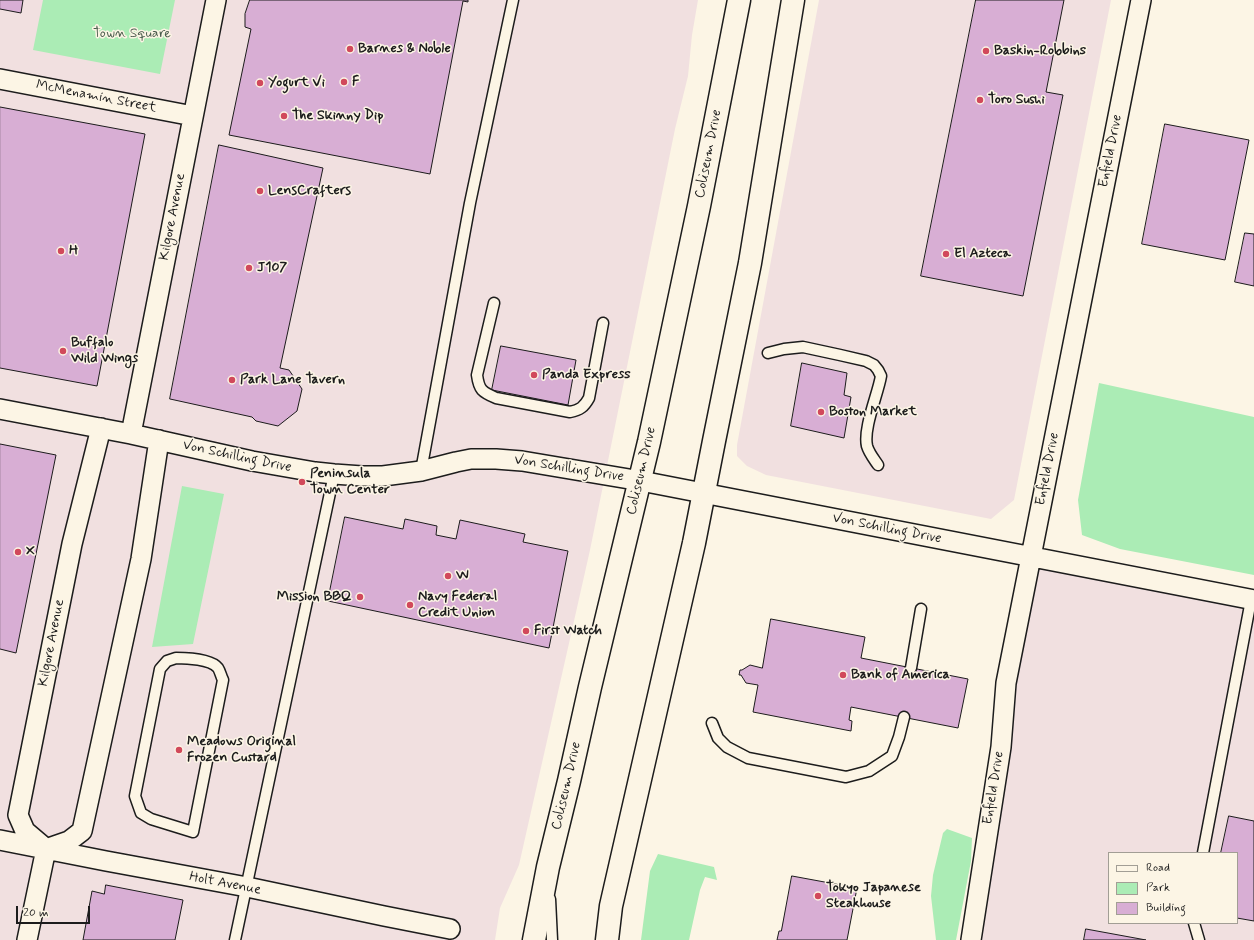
<!DOCTYPE html>
<html>
<head>
<meta charset="utf-8">
<style>
  body { margin:0 }
  #map { position:relative; width:1254px; height:940px; overflow:hidden; background:#fcf5e5; font-family:Mynerve,sans-serif }
  canvas { display:block }
  .legend { position:absolute; left:1108px; top:852px; width:130px; height:72px; box-sizing:border-box; background:#fcf5e5; border:1px solid #a29e95; margin:0; padding:5px 7px; list-style:none; font-size:12px; color:#1c1c1c }
  .legend li { display:flex; align-items:center; gap:8px; height:20px }
  .legend b { width:20px; border:1px solid #a29e95 }
  .scale { position:absolute; left:16px; top:906px; width:74px; height:18px; box-sizing:border-box; border:2px solid #1c1c1c; border-top:0; padding-left:5px; font-size:12px; line-height:14px; white-space:nowrap; color:#1c1c1c; -webkit-text-stroke:3px #fcf5e5; paint-order:stroke }
</style>
</head>
<body>
<div id="map">
<canvas width="1254" height="940"></canvas>
<ul class="legend">
<li><b style="height:5px;background:#fcf5e5"></b>Road</li>
<li><b style="height:11px;background:#abecb5"></b>Park</li>
<li><b style="height:11px;background:#d8aed4"></b>Building</li>
</ul>
<div class="scale">20 m</div>
</div>
<script>
const ctx = document.querySelector('canvas').getContext('2d');
ctx.lineJoin = 'round';
function fill(path, color) { ctx.fillStyle = color; ctx.fill(path, 'evenodd'); }
function trace(path, color, width, dash) { ctx.strokeStyle = color; ctx.lineWidth = width; ctx.lineCap = dash ? 'butt' : 'round'; ctx.setLineDash(dash || []); ctx.stroke(path); }
function write(font, color, halo, rows, align = 'center') {
  ctx.font = font + ' Mynerve,sans-serif'; ctx.lineWidth = 3; ctx.setLineDash([]); ctx.textBaseline = 'middle'; ctx.strokeStyle = halo; ctx.fillStyle = color; for (const [text, x, y, turn = 0] of rows) {
    ctx.save(); ctx.translate(x, y); ctx.rotate((+turn || 0) * Math.PI / 180); ctx.textAlign = isNaN(turn) ? turn : align; if (halo) ctx.strokeText(text, 0, 0); ctx.fillText(text, 0, 0); ctx.restore();
  }
}
fill(new Path2D(`
  M0,0H698L692,35L688,76L675,129L590,550L519,865L500,908L495,940H0Z
  M819,0H1111L1014,500L991,519L766,475L747,466L737,456V445Z
  M1032,555L1254,596V940H973ZM1109,853H1237V923H1109Z`), '#f1e0e0');
fill(new Path2D(`
  M43,0H175L160,74L33,50Z
  M1099,383L1254,417V575L1120,549L1082,535L1078,500Z
  M182,486L224,494L193,644L152,647Z
  M947,829L972,838L971,861L956,940H936L931,896L933,875L943,833Z
  M658,854L714,867L717,880L705,877L700,890L689,940H641L650,871Z`), '#abecb5');
const building = new Path2D(`
  M0,0H23L21,13L0,9Z
  M250,0H468V2L463,1L430,174L229,135L251,29L245,27V14Z
  M976,0H1064L1046,92L1063,95L1023,296L921,276Z
  M0,107L145,134L97,386L0,368Z
  M1165,124L1249,140L1225,260L1142,244Z
  M219,145L323,168L280,368L289,370L302,389L297,411L278,426L256,421L252,417L170,399Z
  M1245,233L1254,234V286L1235,282Z
  M501,346L576,360L568,405L492,390Z
  M802,363L847,373L844,395L851,397L844,438L791,426Z
  M0,444L56,455L16,653L0,649Z
  M345,517L403,529L405,519L437,526L436,535L456,539L460,520L525,534L523,542L568,551L549,648L328,601Z
  M771,619L865,637L861,658L968,679L958,728L851,707L849,720L852,721L851,731L753,712L758,685L746,683L741,675H739L740,670H742L750,665L762,668Z
  M1229,816L1254,821V921L1237,918V853H1221Z
  M792,876L857,888L847,940H777L779,931H781Z
  M106,885L183,900L175,940H83L92,891L104,894Z
  M1086,929L1146,940H1084Z`);
fill(building, '#d8aed4');
trace(building, '#1c1c1c', 1);
const lane = new Path2D(`
  M494,303L477,375C479,390 482,392 496,398L570,412C580,410 584,407 589,398L603,323
  M768,353L784,349L803,347L840,355L866,361L874,365L878,370L881,376C878,394 863,428 867,446C869,453 874,459 878,465
  M421,471L470,203L513,0
  M176,658C186,658 211,659 218,668C220,671 221,676 223,680L193,832L151,819L141,813L135,796L160,669L167,661Z
  M911,668L921,609
  M712,723L718,738L727,747L748,758L846,777L869,771L892,756L899,737L904,717
  M1203,853L1251,600
  M550,899L552,940
  M1194,923L1199,940
  M235,940L334,474`);
const street = new Path2D(`
  M0,79L193,116
  M0,409L131,434L252,461L315,472L334,474L362,476H383L421,471L456,462L471,459H496L522,461L641,481L1254,600
  M131,434L216,0
  M0,840L106,861L247,887L384,916L450,929
  M45,848L25,831L18,815L72,544L101,428
  M46,849L69,841L82,831L141,559L159,440
  M27,940L46,849
  M971,940L1001,747L1006,683L1141,0`);
const secondary = new Path2D(`
  M534,940L548,867L569,781L590,687L649,442L699,206L739,0
  M607,940L611,906L694,543L714,441L750,263L793,0`);
trace(lane, '#1c1c1c', 13);
trace(street, '#1c1c1c', 22);
trace(secondary, '#1c1c1c', 25);
trace(lane, '#fcf5e5', 10);
trace(street, '#fcf5e5', 19);
trace(secondary, '#fcf5e5', 22);
for (const [x, y, r, color] of [
  [350,49,4,"#d1495b"],
  [986,51,4,"#d1495b"],
  [344,82,4,"#d1495b"],
  [260,83,4,"#d1495b"],
  [980,100,4,"#d1495b"],
  [284,116,4,"#d1495b"],
  [260,191,4,"#d1495b"],
  [61,251,4,"#d1495b"],
  [946,254,4,"#d1495b"],
  [249,268,4,"#d1495b"],
  [63,351,4,"#d1495b"],
  [534,375,4,"#d1495b"],
  [232,380,4,"#d1495b"],
  [821,412,4,"#d1495b"],
  [302,482,4,"#d1495b"],
  [18,552,4,"#d1495b"],
  [448,576,4,"#d1495b"],
  [360,597,4,"#d1495b"],
  [410,605,4,"#d1495b"],
  [526,631,4,"#d1495b"],
  [843,675,4,"#d1495b"],
  [179,750,4,"#d1495b"],
  [818,896,4,"#d1495b"]
]) { const dot = new Path2D(); dot.arc(x, y, r, 0, 2 * Math.PI); ctx.fillStyle = color; ctx.fill(dot); trace(dot, '#fcf5e5', 1.5); }
write('14px', '#475a4a', '#fcf5e5', [
  ["Town Square",132,34]
]);
write('bold 14px', '#1c1c1c', '#fcf5e5', [
  ["Barnes & Noble",358,49],
  ["Baskin-Robbins",994,51],
  ["F",352,82],
  ["Yogurt Vi",268,83],
  ["Toro Sushi",988,100],
  ["The Skinny Dip",292,116],
  ["LensCrafters",268,191],
  ["H",69,251],
  ["El Azteca",954,254],
  ["J107",257,268],
  ["Buffalo",71,343],
  ["Wild Wings",71,359],
  ["Panda Express",542,375],
  ["Park Lane Tavern",240,380],
  ["Boston Market",829,412],
  ["Peninsula",310,474],
  ["Town Center",310,490],
  ["X",26,552],
  ["W",456,576],
  ["Mission BBQ",352,597,"right"],
  ["Navy Federal",418,597],
  ["Credit Union",418,613],
  ["First Watch",534,631],
  ["Bank of America",851,675],
  ["Meadows Original",187,742],
  ["Frozen Custard",187,758],
  ["Tokyo Japanese",826,888],
  ["Steakhouse",826,904]
], 'left');
write('14px', '#1c1c1c', '#fcf5e5', [
  ["McMenamin Street",96,97,11],
  ["Enfield Drive",1111,151,-79],
  ["Coliseum Drive",709,154,-79],
  ["Kilgore Avenue",173,217,-79],
  ["Von Schilling Drive",237,457,12],
  ["Von Schilling Drive",569,469,9],
  ["Enfield Drive",1048,469,-79],
  ["Coliseum Drive",642,471,-77],
  ["Von Schilling Drive",887,529,11],
  ["Kilgore Avenue",52,643,-79],
  ["Coliseum Drive",567,786,-77],
  ["Enfield Drive",994,788,-81],
  ["Holt Avenue",225,884,11]
]);
</script>
</body>
</html>
